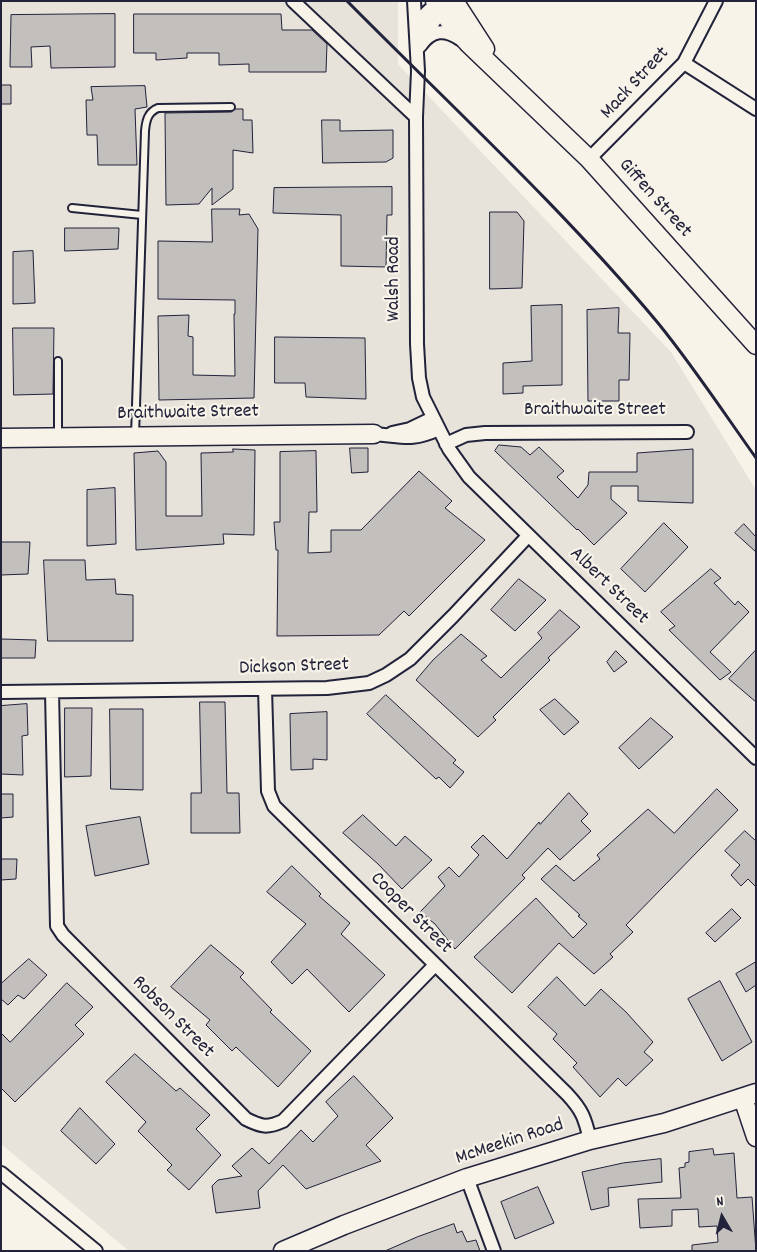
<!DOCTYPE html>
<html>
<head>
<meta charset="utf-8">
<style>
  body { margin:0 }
  #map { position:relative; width:757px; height:1252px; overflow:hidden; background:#f7f3e8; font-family:Dekko,sans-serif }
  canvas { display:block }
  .frame { position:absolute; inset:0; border:2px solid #22223b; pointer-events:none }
  .north { position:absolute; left:697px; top:1192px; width:50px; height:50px; -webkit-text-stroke:4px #f7f3e8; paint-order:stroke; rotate:352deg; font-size:14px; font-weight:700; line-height:20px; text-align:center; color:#22223b }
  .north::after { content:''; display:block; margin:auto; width:18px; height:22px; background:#22223b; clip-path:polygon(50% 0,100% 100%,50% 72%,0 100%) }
</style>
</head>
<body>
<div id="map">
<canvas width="757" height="1252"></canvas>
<div class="frame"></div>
<div class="north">N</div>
</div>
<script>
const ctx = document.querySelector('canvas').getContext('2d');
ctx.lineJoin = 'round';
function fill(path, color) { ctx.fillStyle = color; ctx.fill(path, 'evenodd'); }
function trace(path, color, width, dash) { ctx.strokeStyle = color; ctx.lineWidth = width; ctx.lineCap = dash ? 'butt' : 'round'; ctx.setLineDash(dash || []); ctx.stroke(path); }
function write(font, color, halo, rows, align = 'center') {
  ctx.font = font + ' Dekko,sans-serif'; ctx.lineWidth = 4.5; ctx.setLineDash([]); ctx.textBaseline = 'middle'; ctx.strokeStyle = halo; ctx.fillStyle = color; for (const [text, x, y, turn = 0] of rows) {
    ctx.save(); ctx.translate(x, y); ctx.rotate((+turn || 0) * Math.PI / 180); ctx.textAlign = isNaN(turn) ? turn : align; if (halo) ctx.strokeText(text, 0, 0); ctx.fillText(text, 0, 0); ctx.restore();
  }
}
fill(new Path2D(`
  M1,1H398V64L671,352L756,490V1251H129L1,1144Z`), '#e7e3db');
const building = new Path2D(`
  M115,14V67L51,68L50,46L31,47L32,67H10L11,15Z
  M134,14H281L282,30H312L327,44L326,72H249V64L219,65V53H187V58L156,60V53H134Z
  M1,85H11V104H1Z
  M145,86L147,107L135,109L137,165H98L97,135H87L86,100H93L91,87Z
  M235,109H243V120H252L253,153L233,150V189L212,205V188L199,204L166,205L165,113L231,112Z
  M322,120H340V131L393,130V158L386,162L323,163Z
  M392,187V215H387L386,267L341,266V215L273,213L274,188Z
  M212,209H240L239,215L249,214L258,229L254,398L159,400L158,316L189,315L188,336L193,337V375L235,376L234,314H235V300L158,299V241L212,242Z
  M490,212H517L524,221L522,288L490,289Z
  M65,228H119L118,249L65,251Z
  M33,251L35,303L13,304V252Z
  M562,305V385L523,386V393L503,394V363L532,361L531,306Z
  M619,308L618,333H630L629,380H619V401H588L587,310Z
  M13,328H54L53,394L14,395Z
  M275,337L365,338L366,399L306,397L305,383H275Z
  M499,445L521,447L530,455L539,447L564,471L557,477L578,498L588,485L589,472H637V453L693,449V503L638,501V486H611V499L627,513L594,545L578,529L577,530L495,451Z
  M350,448H368V472L352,473Z
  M233,449L255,450L254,535L223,534L224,544L136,550L134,453L158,451L166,462V516H202L201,453L233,452Z
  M316,451L317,512H309L308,553L331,552V530H361L419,471L452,501L445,508L485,540L409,616L404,611L379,635L277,636L278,550H276L274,522H280V452Z
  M115,488L116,544L87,546V490Z
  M664,523L688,547L645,592L621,569Z
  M744,524L756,537V552L735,533Z
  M1,542H30L28,574L1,575Z
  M44,560H85L86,580L115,579L116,594L133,595V641H48Z
  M711,569L721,578L714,583L735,605L738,601L749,612L710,652L731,672L720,680L669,630L675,626L661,612Z
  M519,579L546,600L515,631L491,610Z
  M560,610L580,627L548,658L550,660L493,717L496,720L478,737L416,680L433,660L461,634L487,656L481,660L501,678L542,638L538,633Z
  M1,639L36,640L35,658H1Z
  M756,650V702L729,679Z
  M616,651L627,662L614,672L607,662Z
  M386,695L456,760L453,763L464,772L450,788L439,777L436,779L367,714Z
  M555,699L579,722L564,735L540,710Z
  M200,702H225L227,793H239L240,833H191V793H201Z
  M27,704L28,735L22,736L23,775L1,774V706Z
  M65,708H92L91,776L65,777Z
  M110,709H143V790L111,789Z
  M327,712V760L313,759V769L291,770L290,714Z
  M651,718L673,737L639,769L619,748Z
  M717,789L738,810L626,925L633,932L610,954L613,957L594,974L559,943L512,993L474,957L536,898L573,938L587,924L578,916L580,915L541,879L556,865L574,881L600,859L597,855L648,809L674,833Z
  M569,793L588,814L581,821L591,831L560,860L548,848L522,875L525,878L455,949L435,924L420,912L445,886L438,877L449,867L459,877L479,855L471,847L483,835L507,859L539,822L540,824Z
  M1,794H13V817L1,818Z
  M363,815L396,846L405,836L432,860L402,889L378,864L343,833Z
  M140,817L149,864L95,876L86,826Z
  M745,831L756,841V887L748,879L741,886L731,875L740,865L725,851Z
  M1,859H17L16,879L1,880Z
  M292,866L321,894L319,896L350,923L341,934L385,975L349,1012L307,969L292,984L271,962L306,924L267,892Z
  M732,909L741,918L715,942L706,933Z
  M211,945L244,973L240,977L272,1010L270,1012L311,1051L278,1087L236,1047L232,1051L206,1025L210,1020L171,987Z
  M29,959L47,975L24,999L18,995L8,1005L1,999V984Z
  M756,962V985L746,992L736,974Z
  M557,977L585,1006L601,989L626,1012L653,1042L644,1052L653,1060L626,1086L618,1078L600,1097L573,1067L577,1063L553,1039L557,1034L528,1007Z
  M720,981L752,1042L722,1061L688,999Z
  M67,983L93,1007L75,1025L84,1034L15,1102L1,1088V1033L10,1042Z
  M135,1054L176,1091L180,1088L210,1115L196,1129L221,1155L189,1190L167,1170L172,1165L138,1131L146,1122L106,1082Z
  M354,1076L393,1118L366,1145L381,1161L306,1189L283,1165L258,1191L260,1208L216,1213L212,1186L218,1180L242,1176L232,1166L252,1148L269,1164L301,1130L313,1142L338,1116L326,1102Z
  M80,1108L115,1144L96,1164L61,1131Z
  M713,1149L714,1155L734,1153L737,1198L752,1197L756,1251H692V1245L718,1242L717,1226L699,1227L698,1209L672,1210V1226L640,1228L638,1199L681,1198L679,1168L685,1167V1163L689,1162V1152Z
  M661,1159L662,1182L608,1188L609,1206L591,1210L582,1172L623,1163Z
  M538,1187L554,1223L515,1239L501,1202Z
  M454,1224L457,1233L462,1231L467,1242L476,1240L480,1251H385L417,1237Z`);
fill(building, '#c2bfbd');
trace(building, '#22223b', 1);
const lane = new Path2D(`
  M72,208L142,215
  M58,435V361
  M135,436L145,131C146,120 148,112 158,108L231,107`);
const street = new Path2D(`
  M293,1L416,117
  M414,1L418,71L416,117L417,344L419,378L423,397L449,449L469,477L756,758
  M416,31C419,20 427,10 437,5
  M422,40L441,11
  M420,46C432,29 445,29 460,39
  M684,63L756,109
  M589,159L684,63L716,1
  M392,433L410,429L433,418
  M374,434C403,436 410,442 439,429
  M446,444L466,435L485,433L687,432
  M265,689L268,791L274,806L567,1094C582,1110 585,1118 590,1140
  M1,692L327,688L369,683L386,675L410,659L453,616L528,536
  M52,692L57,926L63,935L246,1119C262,1127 267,1128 283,1121L435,965
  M1,1173L96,1251
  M467,1178L494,1251`);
const secondary = new Path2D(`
  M435,1L453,26L469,44L589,159L756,345
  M454,1L485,49
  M1,438L374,434
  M743,1098L756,1137
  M283,1251L344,1225L467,1178L590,1140L664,1123L756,1093`);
trace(lane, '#22223b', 10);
trace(street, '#22223b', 16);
trace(secondary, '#22223b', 21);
trace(lane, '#f7f3e8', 6);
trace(street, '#f7f3e8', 12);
trace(secondary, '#f7f3e8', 18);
trace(new Path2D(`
  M347,1C452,107 562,208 658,323C693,366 724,413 756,458`), '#22223b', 3);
write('20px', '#22223b', '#f7f3e8', [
  ["Mack Street",636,84,-47],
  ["Giffen Street",654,199,48],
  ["Walsh Road",395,279,-90],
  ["Braithwaite Street",595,411],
  ["Braithwaite Street",188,414,-1],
  ["Albert Street",608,587,44],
  ["Dickson Street",294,668,-2],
  ["Cooper Street",410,914,45],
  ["Robson Street",172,1018,45],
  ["McMeekin Road",510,1143,-18]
]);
</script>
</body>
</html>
